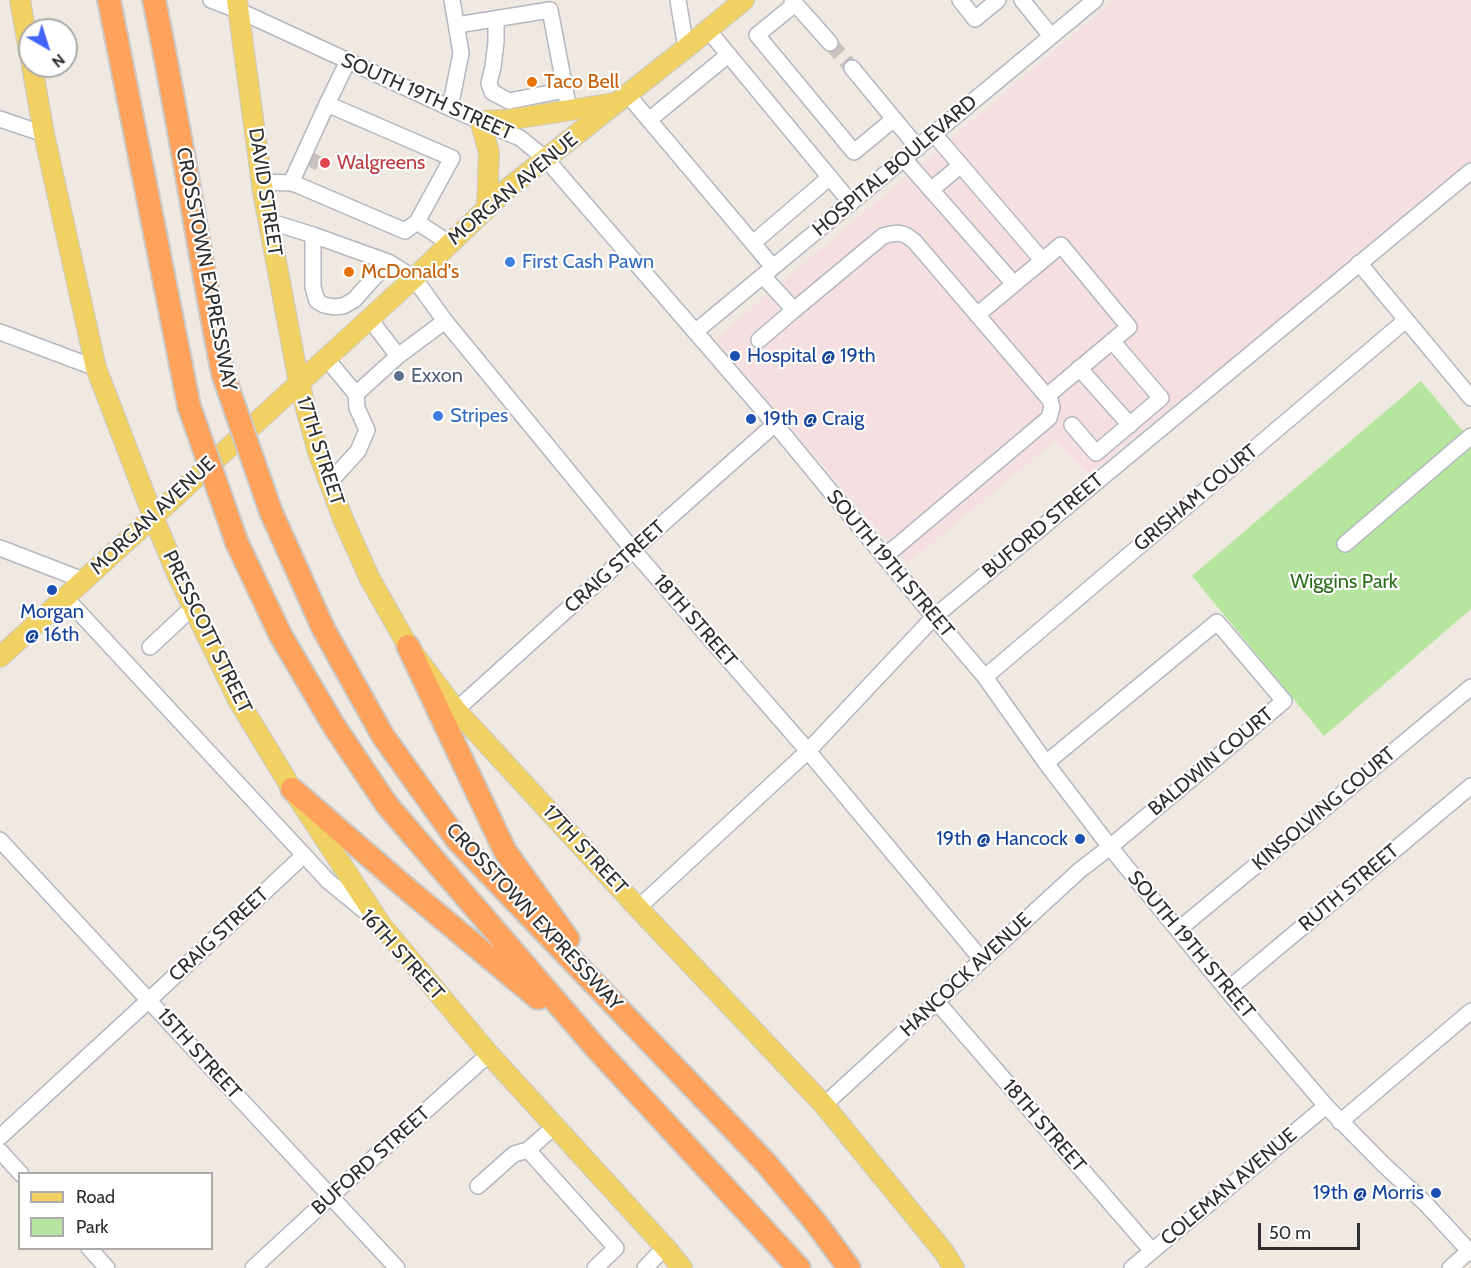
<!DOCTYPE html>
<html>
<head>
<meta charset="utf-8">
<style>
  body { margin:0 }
  #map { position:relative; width:1471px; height:1268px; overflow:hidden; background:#efe9e1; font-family:Cabin,sans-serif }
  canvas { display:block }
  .legend { position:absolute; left:18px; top:1172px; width:195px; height:78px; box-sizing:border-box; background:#fff; border:2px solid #ababab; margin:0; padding:8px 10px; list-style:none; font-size:18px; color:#2e2e2e }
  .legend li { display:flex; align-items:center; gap:12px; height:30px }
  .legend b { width:30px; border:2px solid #ababab }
  .north { position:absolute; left:18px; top:18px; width:60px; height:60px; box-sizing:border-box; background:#fff; border:2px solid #ababab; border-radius:50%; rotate:141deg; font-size:16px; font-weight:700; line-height:24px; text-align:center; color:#2e2e2e }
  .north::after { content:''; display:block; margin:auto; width:21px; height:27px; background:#4264fb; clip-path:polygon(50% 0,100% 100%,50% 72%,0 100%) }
  .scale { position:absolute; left:1258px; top:1223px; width:102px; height:27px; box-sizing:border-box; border:3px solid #2e2e2e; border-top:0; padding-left:8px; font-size:18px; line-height:21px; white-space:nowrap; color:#2e2e2e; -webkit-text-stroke:4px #fff; paint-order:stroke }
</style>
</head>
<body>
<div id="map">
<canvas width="1471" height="1268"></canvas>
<ul class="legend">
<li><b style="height:8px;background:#f2d163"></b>Road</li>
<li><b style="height:16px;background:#b6e59e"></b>Park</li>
</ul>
<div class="north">N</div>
<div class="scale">50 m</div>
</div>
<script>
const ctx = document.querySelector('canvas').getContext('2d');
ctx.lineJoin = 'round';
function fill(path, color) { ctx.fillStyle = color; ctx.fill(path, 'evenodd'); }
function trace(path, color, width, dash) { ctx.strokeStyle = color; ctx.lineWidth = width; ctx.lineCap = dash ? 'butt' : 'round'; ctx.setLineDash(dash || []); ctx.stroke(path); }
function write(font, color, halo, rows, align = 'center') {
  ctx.font = font + ' Cabin,sans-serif'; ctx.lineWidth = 4.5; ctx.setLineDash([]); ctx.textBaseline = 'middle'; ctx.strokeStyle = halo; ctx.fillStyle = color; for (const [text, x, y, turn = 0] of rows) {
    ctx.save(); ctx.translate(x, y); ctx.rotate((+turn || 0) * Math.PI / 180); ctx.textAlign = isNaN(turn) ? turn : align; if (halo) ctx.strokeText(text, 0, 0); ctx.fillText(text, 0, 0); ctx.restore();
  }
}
fill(new Path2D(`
  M1114,0H1471V161L1089,475L1055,441L907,564L715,339Z`), '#f5dfe0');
fill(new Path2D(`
  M1421,381L1471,441V609L1324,736L1192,576Z`), '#b6e59e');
trace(new Path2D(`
  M830,43L852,68
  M309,167L317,151`), '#c8c4bd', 15, [15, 8]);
const minor = new Path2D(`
  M211,0L240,11L450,108L520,138L546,159L775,424L934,617L985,677L1046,763L1110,847L1227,990L1326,1106L1383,1164L1426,1204L1471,1253
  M678,0L686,48
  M792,0L830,43
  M960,0L975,19L998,0
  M1022,0L1051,36
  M795,4L757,35L854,152L894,119
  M496,19V42L493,67L489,83L492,92L509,101L565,90
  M457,25L550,10L569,110
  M708,30L851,203
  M348,61L327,104L452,158L417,222L449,243
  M852,68L918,148
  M628,95L773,267
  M450,108L461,53L452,0
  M0,119L44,134
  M649,120L728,55
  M934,134L1042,260
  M904,159L1014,284
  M262,182L291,183L300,186L405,231L417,222
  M291,183L327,104
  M931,190L961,165
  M268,221L313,235L388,262L414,278L445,321L633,550L808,751L982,960
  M313,235V287L317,301L324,305L334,307L343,306L354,300L388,262
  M753,243L830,177
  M1359,263L1471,398
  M763,276L794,310L883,236C897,232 903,231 915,242L1050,400L1052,407L1049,418L884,557
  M977,315L1061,245L1129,327L1047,396
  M369,318L398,356
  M0,332L96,368
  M695,332L1095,0
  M759,340L794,310
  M326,358L356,394L357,408L367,430L358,451L329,483
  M1079,368L1130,425
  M356,394L398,356L445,321
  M1072,425L1096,453L1161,398L1112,341
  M1345,544L1471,436
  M0,548L83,580
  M65,597L328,881L372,917
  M150,647L193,607
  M985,677L1406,320
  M456,710L633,550L775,424
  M0,840L397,1268
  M638,908L808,751L934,617L1471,171
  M1178,930L1471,687
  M1227,990L1471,786
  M937,1002L1152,1251
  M824,1105L1080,870L1110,847L1284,701L1217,622L1046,763
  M1340,1122L1471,1011
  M0,1137L149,1000L304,855
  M528,1150L616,1248L595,1268
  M0,1151L21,1174
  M478,1186L514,1154L528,1150L555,1126
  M89,1248L107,1268
  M253,1268L330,1197L489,1054
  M645,1268L665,1247
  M1132,1268L1326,1106
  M1450,1268L1469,1251`);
const major = new Path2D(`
  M20,0L30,57
  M237,0L263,192L299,383L318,452L343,519L370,579L408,646L456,710L638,908L824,1105L944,1252L954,1268
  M32,66L44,134L96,368L153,516L177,574L238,700L292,789L382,926L489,1054L665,1247L682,1268
  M487,208L489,152L480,121L507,120L615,103
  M0,657L414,278L506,190L686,48L744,0`);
const highway = new Path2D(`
  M109,0L189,406
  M154,0C180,124 198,250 223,374
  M271,512L324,630L383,736L458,841L765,1162L816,1223L849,1268
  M237,543L281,636L334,726L387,805L596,1048L799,1268
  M408,646L505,851L568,939
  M292,789L406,888L538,998`);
trace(minor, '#b4b7c1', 18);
trace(major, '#c9c9c9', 22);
trace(highway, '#c9c9c9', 26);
trace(minor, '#fff', 15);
trace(major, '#f2d163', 20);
trace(highway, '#ffa35c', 22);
const highwayBridge = new Path2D(`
  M223,374L271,512
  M189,406L237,543`);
trace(highwayBridge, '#c9c9c9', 26, []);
trace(highwayBridge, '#ffa35c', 22);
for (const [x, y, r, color] of [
  [532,82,6,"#e8710a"],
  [325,163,6,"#e0444e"],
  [510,262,6,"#3f7fe0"],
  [349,272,6,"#e8710a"],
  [735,356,6,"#1a4fb4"],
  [399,376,6,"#5c6f8a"],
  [438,416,6,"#3f7fe0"],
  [751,419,6,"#1a4fb4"],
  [52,590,6,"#1a4fb4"],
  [1080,839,6,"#1a4fb4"],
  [1436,1193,6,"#1a4fb4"]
]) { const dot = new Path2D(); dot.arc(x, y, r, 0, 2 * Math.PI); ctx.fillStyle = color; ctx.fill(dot); trace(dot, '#fff', 2); }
write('20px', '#c56008', '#fff', [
  ["Taco Bell",544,82],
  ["McDonald's",361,272]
], 'left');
write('20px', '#2e2e2e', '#fff', [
  ["SOUTH 19TH STREET",427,97,24],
  ["HOSPITAL BOULEVARD",895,166,-40],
  ["MORGAN AVENUE",513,189,-40],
  ["DAVID STREET",265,192,81],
  ["CROSSTOWN EXPRESSWAY",206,269,79],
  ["17TH STREET",320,451,72],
  ["GRISHAM COURT",1196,498,-40],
  ["MORGAN AVENUE",153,516,-43],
  ["BUFORD STREET",1043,526,-40],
  ["SOUTH 19TH STREET",890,564,50],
  ["CRAIG STREET",615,567,-42],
  ["18TH STREET",695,621,49],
  ["PRESSCOTT STREET",207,632,64],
  ["BALDWIN COURT",1211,762,-40],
  ["KINSOLVING COURT",1324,809,-40],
  ["17TH STREET",585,850,47],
  ["RUTH STREET",1349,888,-40],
  ["CROSSTOWN EXPRESSWAY",534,917,47],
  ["CRAIG STREET",219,935,-43],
  ["SOUTH 19TH STREET",1191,945,50],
  ["16TH STREET",402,955,48],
  ["HANCOCK AVENUE",966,975,-43],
  ["15TH STREET",199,1054,48],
  ["18TH STREET",1044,1126,49],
  ["BUFORD STREET",371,1161,-42],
  ["COLEMAN AVENUE",1229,1187,-40]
]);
write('20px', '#be3a42', '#fff', [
  ["Walgreens",337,163]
], 'left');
write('20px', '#366cbe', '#fff', [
  ["First Cash Pawn",522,262],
  ["Stripes",450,416]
], 'left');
write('20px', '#164399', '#fff', [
  ["Hospital @ 19th",747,356],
  ["19th @ Craig",763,419],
  ["Morgan",52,612,"center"],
  ["@ 16th",52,635,"center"],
  ["19th @ Hancock",1068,839,"right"],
  ["19th @ Morris",1424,1193,"right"]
], 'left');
write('20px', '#4e5e75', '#fff', [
  ["Exxon",411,376]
], 'left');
write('20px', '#2c6e1b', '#fff', [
  ["Wiggins Park",1344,582]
]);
</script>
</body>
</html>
